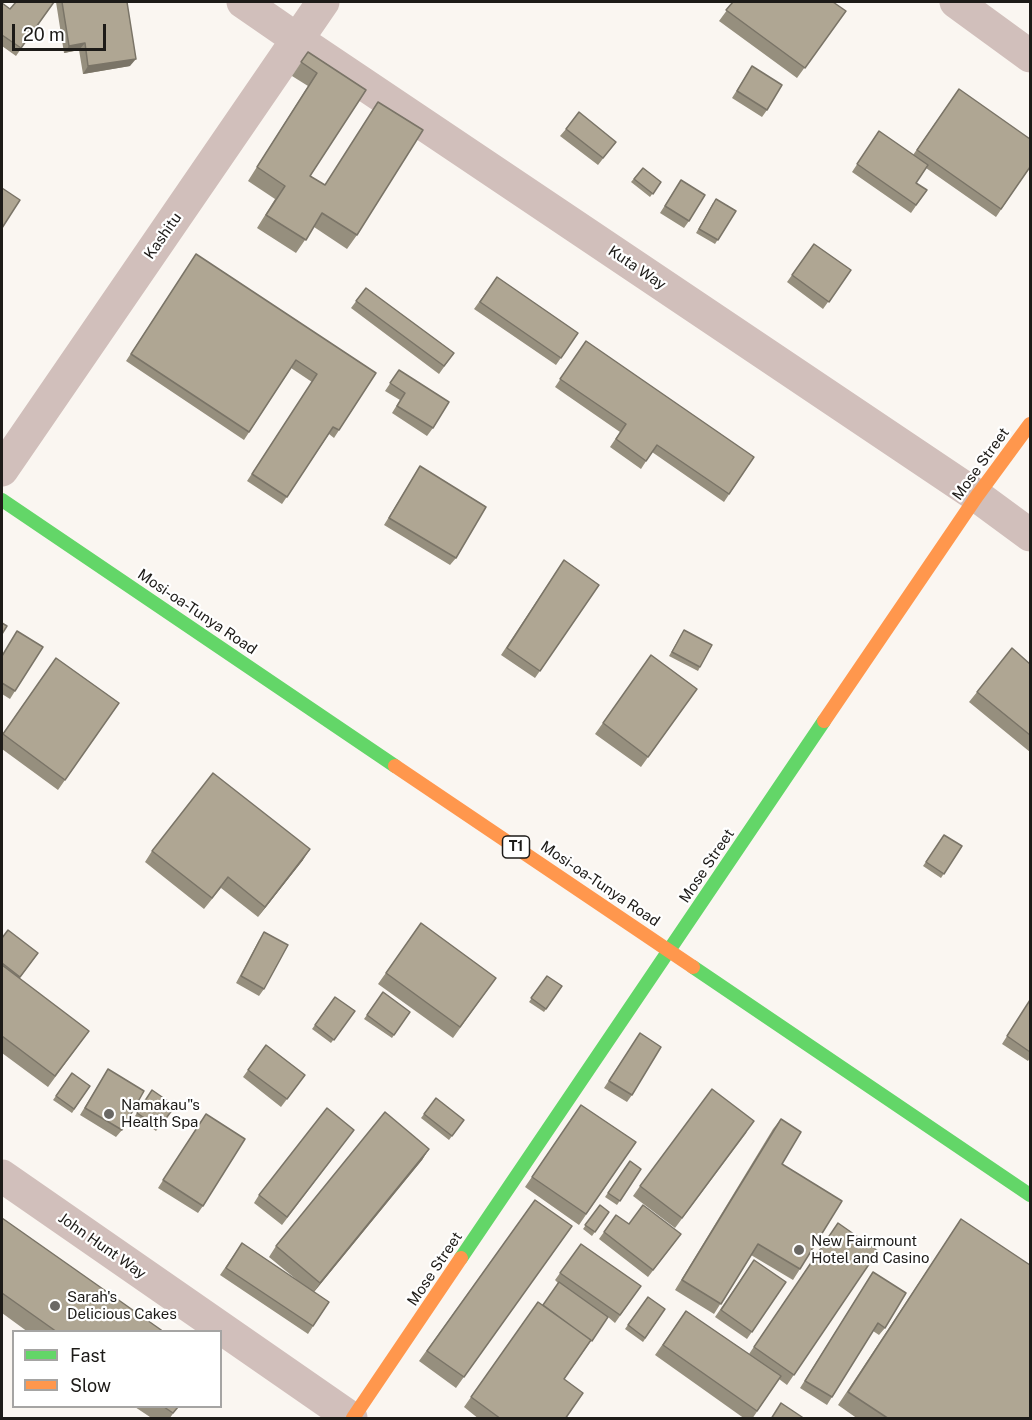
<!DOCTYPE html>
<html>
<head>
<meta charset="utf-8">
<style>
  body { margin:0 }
  #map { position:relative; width:1032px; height:1420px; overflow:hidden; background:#faf6f1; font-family:"Public Sans",sans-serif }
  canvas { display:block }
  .frame { position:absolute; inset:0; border:3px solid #1d1b18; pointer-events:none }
  .legend { position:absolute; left:12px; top:1330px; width:210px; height:78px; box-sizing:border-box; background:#fff; border:2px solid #a5a4a3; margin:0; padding:8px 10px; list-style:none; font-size:18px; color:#1d1b18 }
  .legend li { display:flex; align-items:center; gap:12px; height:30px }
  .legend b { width:30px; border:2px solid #a5a4a3 }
  .scale { position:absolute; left:12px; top:24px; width:94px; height:27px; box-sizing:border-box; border:3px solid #1d1b18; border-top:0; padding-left:8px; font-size:18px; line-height:21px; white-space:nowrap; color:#1d1b18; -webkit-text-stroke:4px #fff; paint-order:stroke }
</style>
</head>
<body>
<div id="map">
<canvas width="1032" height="1420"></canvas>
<div class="frame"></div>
<ul class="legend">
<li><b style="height:8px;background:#63d668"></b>Fast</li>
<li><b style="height:8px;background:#ff974d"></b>Slow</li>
</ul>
<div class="scale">20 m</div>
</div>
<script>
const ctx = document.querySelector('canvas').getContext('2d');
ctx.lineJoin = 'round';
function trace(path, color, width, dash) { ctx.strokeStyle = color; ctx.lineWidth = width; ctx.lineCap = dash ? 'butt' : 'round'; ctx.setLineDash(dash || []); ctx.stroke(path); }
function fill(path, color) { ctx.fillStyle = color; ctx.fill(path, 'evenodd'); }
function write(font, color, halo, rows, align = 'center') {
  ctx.font = font + ' "Public Sans",sans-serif'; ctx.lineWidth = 4.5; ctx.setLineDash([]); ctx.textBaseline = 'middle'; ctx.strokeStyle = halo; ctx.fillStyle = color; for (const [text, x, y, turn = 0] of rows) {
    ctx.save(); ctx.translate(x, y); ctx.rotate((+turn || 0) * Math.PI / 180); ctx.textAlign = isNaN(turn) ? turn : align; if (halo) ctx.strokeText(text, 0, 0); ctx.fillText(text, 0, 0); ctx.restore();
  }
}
trace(new Path2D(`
  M243,2L298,40L977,496L1030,535
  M956,2L1030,56
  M2,470L323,2
  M2,1176L351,1418`), '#d1bfbb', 33);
trace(new Path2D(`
  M2,500L395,766
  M693,967L1030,1195
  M461,1258L824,721`), '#63d668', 14);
trace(new Path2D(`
  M824,721L977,496L1030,424
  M395,766L693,967
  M353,1418L461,1258`), '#ff974d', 14);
fill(new Path2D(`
  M56,2H127L130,66L83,74L79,50L64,53Z
  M733,2L846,11L797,78L719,21Z
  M2,3L10,9L49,8L16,56L2,46Z
  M308,52L366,90L310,176L325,185L378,102L357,235L347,249L314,227L296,253L257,228L275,199L248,181L308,86L292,76Z
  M752,66L767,110L762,117L732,98Z
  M959,89L1030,167L996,217L926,168L916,183L927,190L911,213L852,172L879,131L913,155Z
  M566,129L616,142L598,165L560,136Z
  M643,168L661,182L650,197L631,182Z
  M681,180L689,221L684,228L660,213Z
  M713,203L736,211L715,244L696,233Z
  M814,244L851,270L823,309L787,282Z
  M196,254L376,373L334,438L329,434L282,504L247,481L312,382L291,368L244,440L126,361Z
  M497,277L578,333L556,365L474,309Z
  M366,288L454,353L439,374L351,308Z
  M586,341L754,457L724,502L652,452L641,469L610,447L620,432L555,387Z
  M399,370L433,428L427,436L392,413L400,400L385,391Z
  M420,466L456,558L450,565L384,525Z
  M564,560L599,585L535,678L501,655Z
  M684,630L700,667L698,671L669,656Z
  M2,655L15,691L10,699L2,694Z
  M651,655L697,689L641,767L595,734Z
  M56,658L119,703L58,790L2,749V735Z
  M1030,664V752L969,702L977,692Z
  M944,835L962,846L941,878L923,866Z
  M152,851L303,860L258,917L221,888L204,909L145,862Z
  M421,923L496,978L453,1038L378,984Z
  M264,932V989L259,996L236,983L259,940Z
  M2,938L38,953L19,979L89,1031L48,1087L2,1053Z
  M547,976L562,986L544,1012L529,1002Z
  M383,992L410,1012L392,1038L364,1019Z
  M335,997L355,1011L331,1043L312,1029Z
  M1030,1000V1058L1028,1061L1002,1044Z
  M640,1033L632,1095L627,1102L604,1088Z
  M266,1045L305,1075L281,1107L243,1077Z
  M108,1069L122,1130L116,1137L80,1115Z
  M72,1073L90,1086L72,1113L53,1100Z
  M152,1090L175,1106L156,1131L135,1116Z
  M436,1098L464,1120L449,1140L421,1118Z
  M581,1105L636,1142L579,1225L525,1187Z
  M781,1119L782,1164L800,1269L793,1280L751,1255L714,1314L675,1290L773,1129Z
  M201,1121L203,1206L198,1213L158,1188Z
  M354,1130L282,1225L254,1203L259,1195Z
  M747,1132L675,1228L633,1196L640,1186Z
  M429,1149L422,1160L314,1292L329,1302L308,1334L220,1275L242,1243L297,1280L269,1257L276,1246Z
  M630,1161L641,1169L617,1205L605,1197Z
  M535,1200L572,1226L456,1388L419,1361Z
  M600,1205L609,1212L592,1236L583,1229Z
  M616,1215L629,1224L676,1241L648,1277L599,1239Z
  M2,1218L164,1332H28L2,1313Z
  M961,1219L1030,1419H858L838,1405Z
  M838,1223L878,1251L787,1385L779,1379L752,1419H745L655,1355L686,1311L749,1354Z
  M581,1244L641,1286L615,1323L608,1317L564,1379L565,1419H479L464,1407L538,1302L543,1305L558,1283L555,1280Z
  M754,1260L786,1282L747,1339L715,1317Z
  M873,1272L885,1328L879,1335L873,1331L827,1405L800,1388Z
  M648,1297L665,1309L643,1342L625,1329Z
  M135,1407H178L169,1419H153Z`), '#968f7e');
fill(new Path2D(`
  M85,43L79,50L64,53L69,46Z
  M136,59L130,66L83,74L88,66Z
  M310,849L303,860L258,917L265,907Z
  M429,1149L422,1160L313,1293L320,1283Z`), '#7a7467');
const building = new Path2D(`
  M16,2H54L21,48L2,35V3L10,9Z
  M62,2H127L136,59L88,66L85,43L69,46Z
  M733,2H833L846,11L805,68L726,10Z
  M308,52L366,90L310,176L325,185L378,102L423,130L357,235L322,213L306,240L266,215L285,186L257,167L317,73L301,62Z
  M752,66L782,85L767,110L737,91Z
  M959,89L1030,139V167L1001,209L917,150Z
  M579,112L616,142L603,158L566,129Z
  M879,131L928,165L916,183L927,190L916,205L857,164Z
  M643,168L661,182L653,194L634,179Z
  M681,180L705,195L689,221L665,206Z
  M2,188L20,200L2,228Z
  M716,199L736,211L718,240L699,229Z
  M814,244L851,270L829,302L792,275Z
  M196,254L376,373L339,430L333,427L287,497L252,474L317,374L296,360L249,432L131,354Z
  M497,277L578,333L561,358L480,302Z
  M366,288L454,353L444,366L356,301Z
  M586,341L754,457L729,494L657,445L646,461L616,439L626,424L560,379Z
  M399,370L449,402L433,428L397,406L405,393L390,383Z
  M420,466L486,507L456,558L389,518Z
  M564,560L599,585L540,671L507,648Z
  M2,623L7,626L2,634Z
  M684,630L712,645L700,667L672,652Z
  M17,631L43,647L15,691L2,683V656Z
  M1012,648L1030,664V735L977,692Z
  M651,655L697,689L648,757L603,723Z
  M56,658L119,703L65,780L3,734Z
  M213,773L310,849L265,907L228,877L212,898L152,851Z
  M944,835L962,846L944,874L926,862Z
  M421,923L496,978L460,1027L386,973Z
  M8,930L38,953L20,977L2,963V938Z
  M264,932L288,945L264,989L241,976Z
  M2,965L89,1031L55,1076L2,1036Z
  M547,976L562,986L546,1009L531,998Z
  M383,992L410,1012L394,1035L367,1015Z
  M335,997L355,1011L334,1040L315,1025Z
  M1030,1000V1052L1007,1036Z
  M640,1033L661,1047L632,1095L609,1081Z
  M266,1045L305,1075L287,1099L248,1070Z
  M108,1069L144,1091L122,1130L85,1108Z
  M72,1073L90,1086L74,1109L56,1096Z
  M712,1089L754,1121L682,1218L640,1186Z
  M152,1090L175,1106L159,1128L137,1113Z
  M436,1098L464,1120L452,1136L424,1114Z
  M581,1105L636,1142L586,1214L532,1177Z
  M327,1108L354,1130L287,1217L259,1195Z
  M385,1112L429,1149L320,1283L276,1246Z
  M206,1114L245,1139L203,1206L163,1180Z
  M781,1119L801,1132L782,1164L842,1201L800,1269L758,1244L721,1304L682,1280Z
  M630,1161L641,1169L620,1201L608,1193Z
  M535,1200L572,1226L464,1377L427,1351Z
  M600,1205L609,1212L595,1232L585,1225Z
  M643,1205L681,1234L653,1270L604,1232L616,1215L629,1224Z
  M2,1218L164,1332H57L2,1293Z
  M961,1219L1030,1265V1419H889L848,1392Z
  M838,1223L878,1251L794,1375L754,1347Z
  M242,1243L329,1302L313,1326L226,1268Z
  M581,1244L641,1286L620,1315L560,1273Z
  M754,1260L786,1282L752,1332L721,1310Z
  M873,1272L906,1293L885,1328L878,1323L832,1397L805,1381Z
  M559,1282L608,1317L592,1341L543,1305Z
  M648,1297L665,1309L645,1338L628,1325Z
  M538,1302L591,1340L564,1379L583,1393L565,1419H501L471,1397Z
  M686,1311L781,1376L757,1411L663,1345Z
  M781,1403L805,1419H771Z
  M164,1407H178L173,1413Z`);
fill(building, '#afa693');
trace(building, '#7a7467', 1.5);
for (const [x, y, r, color] of [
  [109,1114,6,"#6a6864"],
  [799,1250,6,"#6a6864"],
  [55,1306,6,"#6a6864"]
]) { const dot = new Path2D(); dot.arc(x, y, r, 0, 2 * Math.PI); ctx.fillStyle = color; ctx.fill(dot); trace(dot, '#fff', 2); }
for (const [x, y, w] of [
  [516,847,27]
]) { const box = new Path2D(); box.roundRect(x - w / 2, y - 11, w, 22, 4.5); ctx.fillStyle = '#fff'; ctx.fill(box); trace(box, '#1d1b18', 1.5); }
write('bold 14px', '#1d1b18', null, [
  ["T1",516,847]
]);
write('15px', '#1d1b18', '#fff', [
  ["Kashitu",163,236,-55],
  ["Kuta Way",637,268,34],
  ["Mose Street",981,464,-54],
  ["Mosi-oa-Tunya Road",197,612,34],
  ["Mose Street",707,866,-56],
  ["Mosi-oa-Tunya Road",600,884,34],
  ["John Hunt Way",102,1246,35],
  ["Mose Street",435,1269,-56]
]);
write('15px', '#1d1b18', '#fff', [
  ["Namakau\"s",121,1105],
  ["Health Spa",121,1122],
  ["New Fairmount",811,1241],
  ["Hotel and Casino",811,1258],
  ["Sarah's",67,1297],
  ["Delicious Cakes",67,1314]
], 'left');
</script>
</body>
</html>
